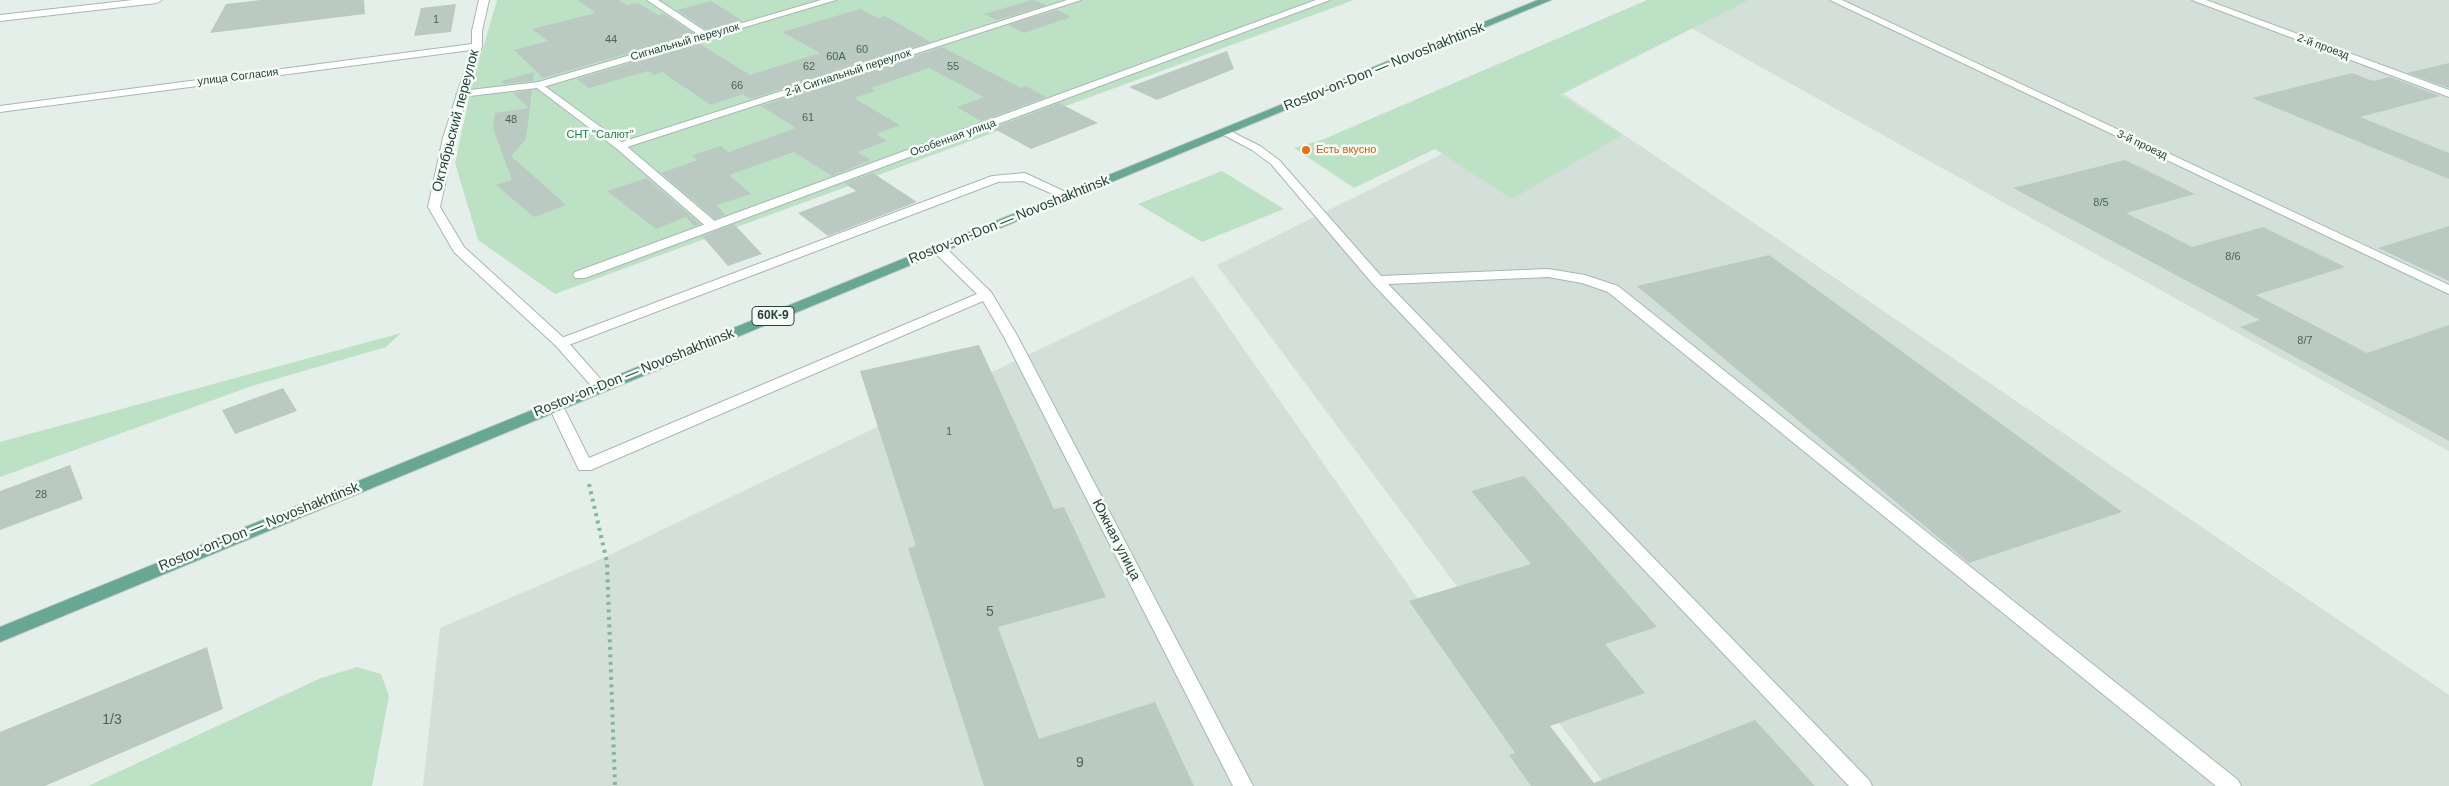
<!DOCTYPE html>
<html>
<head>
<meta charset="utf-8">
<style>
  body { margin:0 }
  canvas { display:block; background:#e5efea }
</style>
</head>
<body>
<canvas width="2449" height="786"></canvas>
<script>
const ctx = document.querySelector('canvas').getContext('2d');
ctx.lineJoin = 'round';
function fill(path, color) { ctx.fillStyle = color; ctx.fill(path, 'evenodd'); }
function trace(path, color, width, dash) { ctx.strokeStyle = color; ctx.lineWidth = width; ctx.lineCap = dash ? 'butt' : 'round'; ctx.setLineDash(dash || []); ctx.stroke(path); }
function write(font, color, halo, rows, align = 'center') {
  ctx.font = font + ' Arial,sans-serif'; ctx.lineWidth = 5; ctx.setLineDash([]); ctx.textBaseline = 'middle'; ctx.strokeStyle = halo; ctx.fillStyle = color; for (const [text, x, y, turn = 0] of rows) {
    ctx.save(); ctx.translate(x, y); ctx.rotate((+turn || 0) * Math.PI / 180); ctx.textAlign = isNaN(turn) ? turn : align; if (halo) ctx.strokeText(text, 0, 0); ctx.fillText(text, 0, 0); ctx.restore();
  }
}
fill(new Path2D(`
  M1749,0H2449V451L1691,28Z
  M1564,94L2449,695V786H1606L1217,265Z
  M1193,276L1548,786H423L440,628L601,559Z`), '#d3dfd9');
fill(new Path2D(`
  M497,0H1354L555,294L478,240L455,163L471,89Z
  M1647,0H1749L1560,95L1622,135L1512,199L1435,149L1354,188L1294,148L1324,139Z
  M1222,171L1284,209L1202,242L1138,204Z
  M401,333L386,347L252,386L0,477V442Z
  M357,667L381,674L389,696L372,786H88L321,678Z`), '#bde1c5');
fill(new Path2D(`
  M261,0H364L365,14L210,33L226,4Z
  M578,0H619L627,5L638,3L658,15L664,14L695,34L543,78L514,50L548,41L532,29L596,13Z
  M1032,0L1047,5L997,20L984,14Z
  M711,1L743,21L708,31L677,10Z
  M456,4L451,32L414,36L421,8Z
  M860,9L878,18L885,16L931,42L750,99L743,94L711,105L662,72L654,75L648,71L589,88L577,79L698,43L750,75L820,53L782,32Z
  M1057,10L1071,17L1024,33L1008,25Z
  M942,47L1021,88L1026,86L1046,97L981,121L957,107L984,97L929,68L871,88L875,91L854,98L900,125L876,134L887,141L857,152L871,160L832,176L794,152L729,175L751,194L717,205L725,215L715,219L661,173L698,160L691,156L720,146L729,152L796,128L761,106Z
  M1227,51L1234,69L1157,100L1129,87Z
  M2449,63V88L2407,73Z
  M534,72L533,81L504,84L501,81Z
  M2352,73L2373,81L2390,77L2440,96L2360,117L2449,153V179L2252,98Z
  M532,90L526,139L511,156L566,205L534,217L496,185L512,180L493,128L495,113L529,108L513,93Z
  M1059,103L1098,123L1031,149L993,128Z
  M2125,160L2195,194L2126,213L2192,247L2263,227L2345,267L2256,295L2367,353L2449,325V441L2240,327L2260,320L2013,188Z
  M873,173L917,202L828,236L798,213L856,191L844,183Z
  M647,178L700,224L694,226L686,217L656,229L607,191Z
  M734,224L762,254L728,266L702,236Z
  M2449,226V281L2378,248Z
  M1769,255L1867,326L2122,512L1969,563L1637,286Z
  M979,345L1054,509L1064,507L1106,597L998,627L1039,739L1155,702L1194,786H984L908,548L916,546L860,371Z
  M283,388L297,411L235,434L222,410Z
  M70,465L83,499L0,530V491Z
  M1524,476L1657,627L1605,644L1645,693L1550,726L1594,783L1755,720L1815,786H1531L1509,755L1515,753L1409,601L1531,564L1471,491Z
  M207,647L223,709L45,786H0V732Z`), '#bacac3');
const lane = new Path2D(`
  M539,82L624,144L717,223L719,226L717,229H709L616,148L537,88L461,97L456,94L461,91Z
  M1025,173L1074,196L1072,199H1064L1023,181L998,182L566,346L561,347L554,343L556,340L992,176Z`);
const street = new Path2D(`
  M133,0H162L157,3L0,21V15Z
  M479,0H489L482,31V46L455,138L440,207L464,247L566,340L605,384L607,387L605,390H595L556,346L454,252L428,207L443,138L471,50L0,112V106L472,44V31Z
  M647,0H658L708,33L821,0H836L543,87H535V83L699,35Z
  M1067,0H1081L624,148L620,149L614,146L616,144Z
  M1316,0H1330L585,278H575L573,275L575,272Z
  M1830,0H1842L2449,285V294Z
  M2192,0H2206L2449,90V97Z
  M1226,129L1260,146L1279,160L1381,276L1548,269L1585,275L1618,286L2238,780L2241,786H2216L1608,292L1582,283L1548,277L1388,284L1869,780L1872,786H1849L1372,283L1271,164L1252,150L1222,134V130Z
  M939,245L944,246L991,292L1018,337L1253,786H1233L1004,337L983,301L591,470H579L577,466L548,405L551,402H561L589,458L977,294L934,252L933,249L934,246Z`);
const primary = new Path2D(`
  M1538,0H1551L0,642V627Z`);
trace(lane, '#a7b8b1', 2);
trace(street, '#a7b8b1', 2);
trace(primary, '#c1cac7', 2);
trace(new Path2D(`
  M589,484L607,562L615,786`), '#83b5a3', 4, [3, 4.5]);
fill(lane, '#fff');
fill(street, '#fff');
fill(primary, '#67a794');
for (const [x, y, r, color] of [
  [1306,150,5,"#e8710a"]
]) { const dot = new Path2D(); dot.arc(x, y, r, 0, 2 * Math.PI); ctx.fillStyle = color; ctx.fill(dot); trace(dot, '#f6fbf8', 2); }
write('11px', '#48655b', null, [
  ["1",436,20],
  ["44",611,40],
  ["60",862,50],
  ["60А",836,57],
  ["62",809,67],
  ["55",953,67],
  ["66",737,86],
  ["61",808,118],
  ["48",511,120],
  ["8/5",2101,203],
  ["8/6",2233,257],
  ["8/7",2305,341],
  ["1",949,432],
  ["28",41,495]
]);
write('11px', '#224338', '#f6fbf8', [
  ["Сигнальный переулок",685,42,-16],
  ["2-й проезд",2323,47,20],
  ["2-й Сигнальный переулок",848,73,-18],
  ["улица Согласия",238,77,-7],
  ["Особенная улица",953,138,-20],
  ["3-й проезд",2142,145,25]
]);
write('11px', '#297c46', '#f6fbf8', [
  ["СНТ \"Салют\"",600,135]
]);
write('11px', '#c56008', '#f6fbf8', [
  ["Есть вкусно",1316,150]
], 'left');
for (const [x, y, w] of [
  [773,316,42]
]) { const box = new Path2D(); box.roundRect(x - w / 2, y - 9.5, w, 19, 4); ctx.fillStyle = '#f6fbf8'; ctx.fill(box); trace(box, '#224338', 1); }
write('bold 12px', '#224338', null, [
  ["60К-9",773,316]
]);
write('14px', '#224338', '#f6fbf8', [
  ["Rostov-on-Don — Novoshakhtinsk",1384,67,-22],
  ["Октябрьский переулок",456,121,-75],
  ["Rostov-on-Don — Novoshakhtinsk",1009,220,-22],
  ["Rostov-on-Don — Novoshakhtinsk",634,373,-22],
  ["Rostov-on-Don — Novoshakhtinsk",259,527,-22],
  ["Южная улица",1116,540,63]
]);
write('14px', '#48655b', null, [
  ["5",990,612],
  ["1/3",112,720],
  ["9",1080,763]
]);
</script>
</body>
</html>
